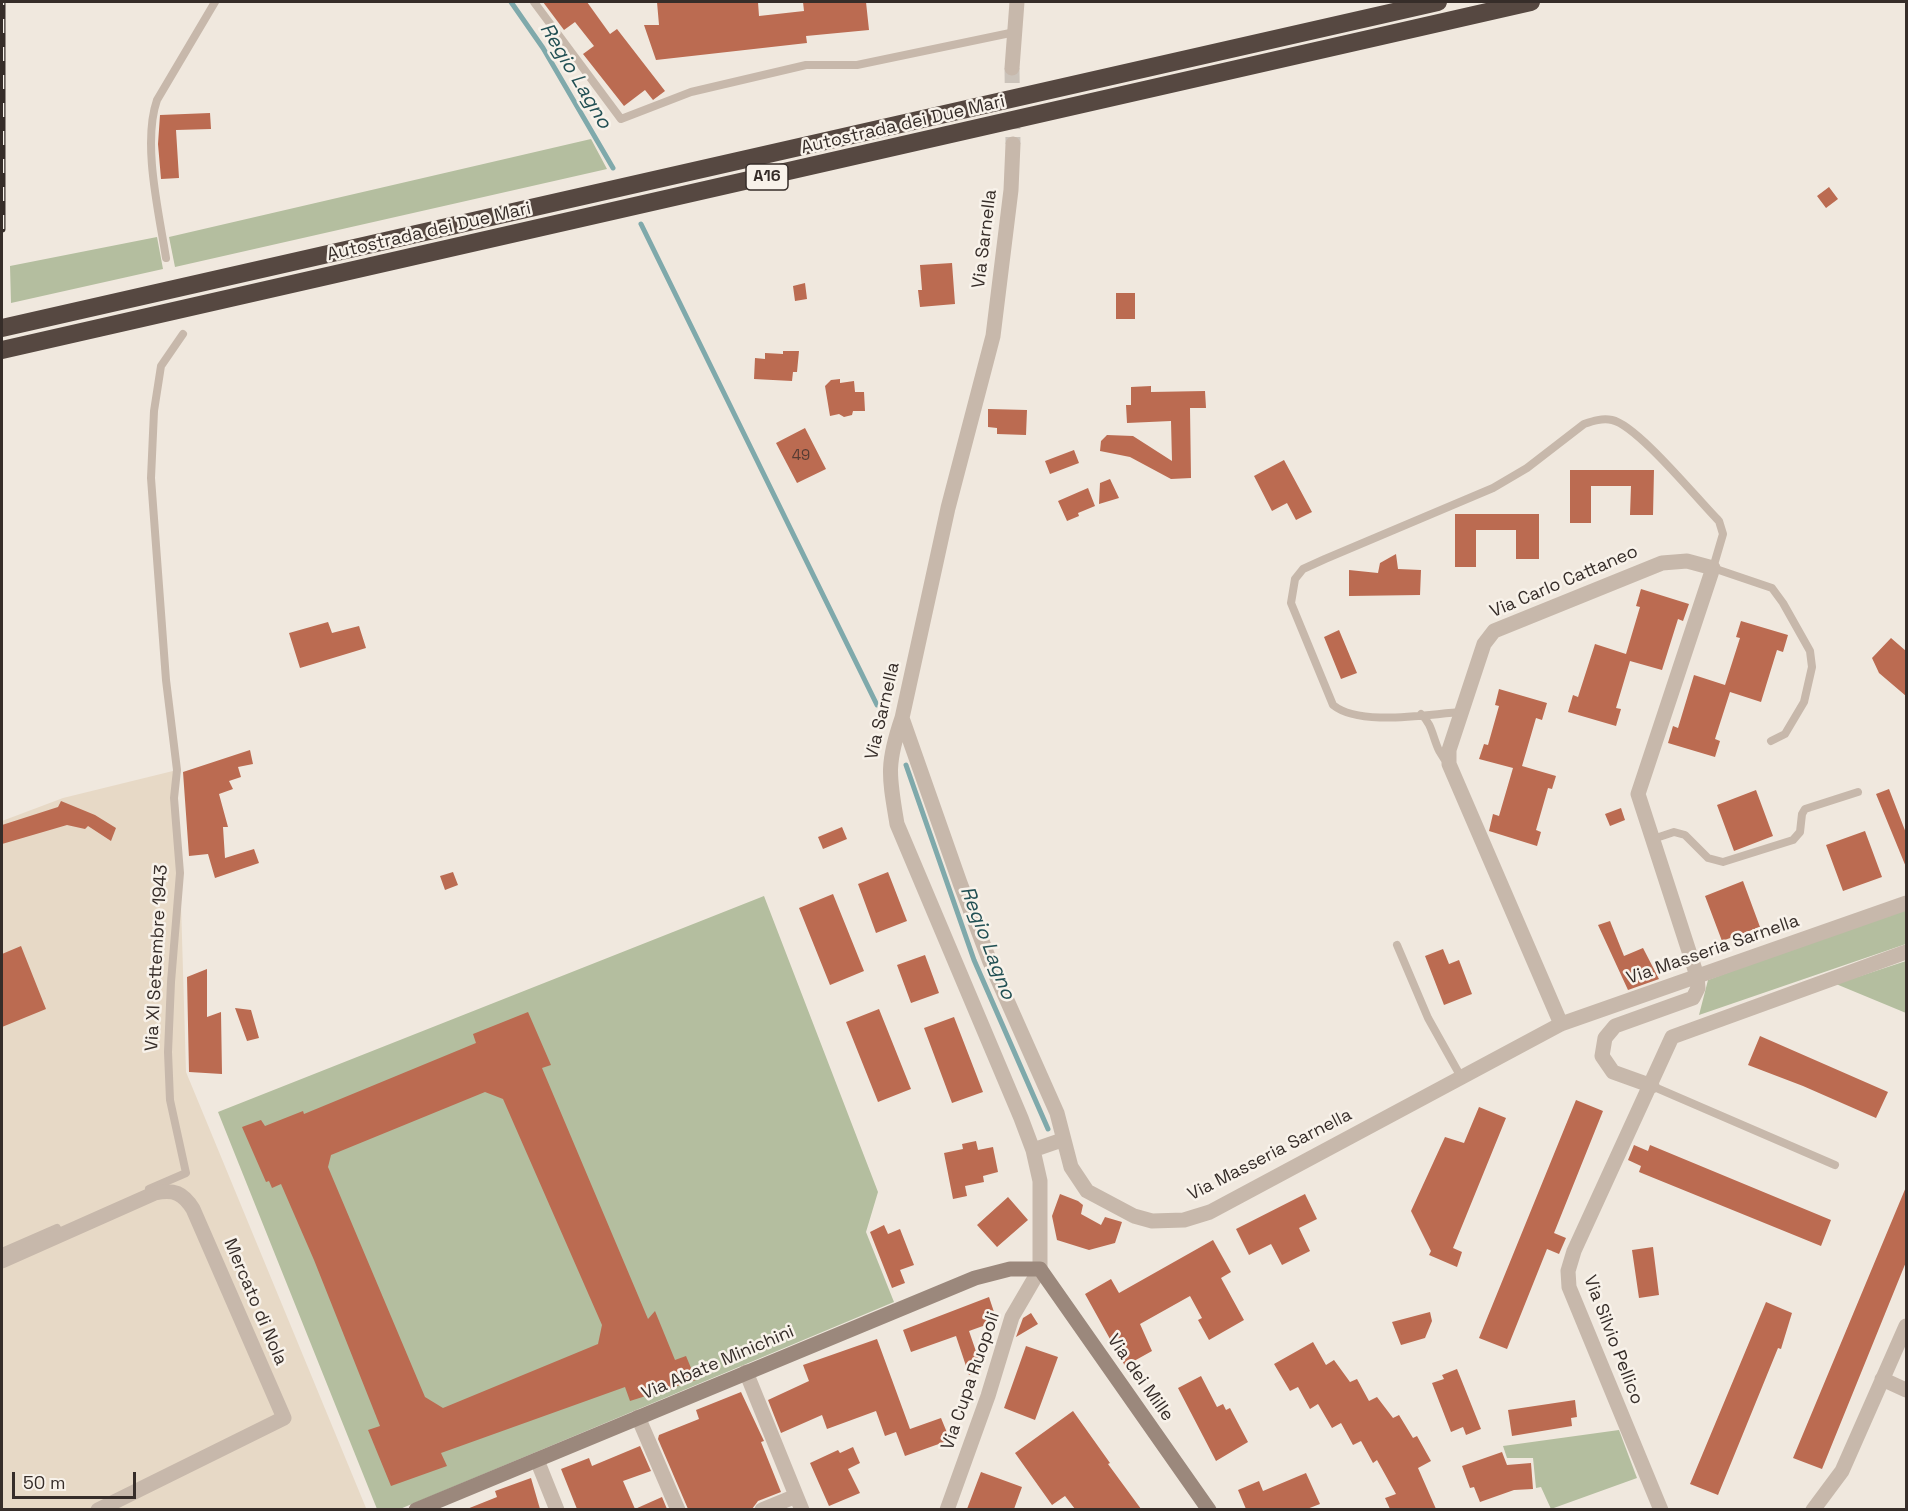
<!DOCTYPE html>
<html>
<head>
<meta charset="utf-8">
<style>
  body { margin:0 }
  #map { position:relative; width:1908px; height:1511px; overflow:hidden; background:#f0e8de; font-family:"Space Grotesk",sans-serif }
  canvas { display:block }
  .frame { position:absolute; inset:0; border:3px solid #362d29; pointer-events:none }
  .scale { position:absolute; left:12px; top:1472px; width:124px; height:27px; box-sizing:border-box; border:3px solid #362d29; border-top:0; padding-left:8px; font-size:18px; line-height:21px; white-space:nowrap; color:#362d29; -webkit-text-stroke:4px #f8f2ea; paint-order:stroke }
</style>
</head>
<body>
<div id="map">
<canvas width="1908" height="1511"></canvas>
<div class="frame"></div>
<div class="scale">50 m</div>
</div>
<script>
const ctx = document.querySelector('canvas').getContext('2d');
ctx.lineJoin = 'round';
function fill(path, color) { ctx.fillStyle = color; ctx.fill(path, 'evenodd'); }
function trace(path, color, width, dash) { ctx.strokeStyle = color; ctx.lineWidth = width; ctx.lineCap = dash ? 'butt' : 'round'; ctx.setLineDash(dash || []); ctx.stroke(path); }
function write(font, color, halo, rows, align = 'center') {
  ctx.font = font + ' "Space Grotesk",sans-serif'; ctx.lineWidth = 5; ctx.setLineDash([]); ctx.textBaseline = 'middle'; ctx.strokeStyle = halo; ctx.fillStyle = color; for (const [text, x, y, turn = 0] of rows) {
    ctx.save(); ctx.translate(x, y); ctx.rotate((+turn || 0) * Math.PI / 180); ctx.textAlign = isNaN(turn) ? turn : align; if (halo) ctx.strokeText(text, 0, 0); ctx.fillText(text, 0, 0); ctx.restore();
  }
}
fill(new Path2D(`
  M591,139L607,169L175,267L169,237Z
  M157,237L163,269L11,303L10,266Z
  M764,896L878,1192L866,1232L894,1302L400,1509H377L218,1112Z
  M1906,907V944L1699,1015L1708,980Z
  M1906,961V1013L1836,984Z
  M1619,1430L1637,1478L1551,1509L1541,1487L1536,1488L1533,1458H1507L1503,1446Z`), '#b4be9f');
fill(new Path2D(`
  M177,770L186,1072L366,1508L362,1510H2V821L63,798Z`), '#e7d9c6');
trace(new Path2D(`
  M511,2L543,48L613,168
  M641,224L877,705
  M906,765L974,960L1048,1129`), '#7fa9ab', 5);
fill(new Path2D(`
  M543,2H587L610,34L617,29L665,91L653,100L645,90L624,106L583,54L594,46L575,22L564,30Z
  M657,2H758L759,16L804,11L803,2H866L869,30L806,36L807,43L656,60L644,25H659Z
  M210,113L211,129L176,130L179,178L161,179L158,144L160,115Z
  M1829,187L1838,199L1826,208L1817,196Z
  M952,263L955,304L920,307L918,290H922L920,265Z
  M805,283L807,299L795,301L793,286Z
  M1116,293H1135V319H1116Z
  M783,351H799L797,372H793L792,381L754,379L755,358L765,359V353L783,354Z
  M840,379V383L854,381L855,392H864L865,411H853L852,415L844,417L839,414L830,416L825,386L831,380Z
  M1151,386V392L1205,391L1206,408H1190L1191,478L1171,479L1130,457L1100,451L1101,441L1107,435L1133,436L1172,461L1171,421L1127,423L1126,405H1131V387Z
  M988,409L1027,410L1026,435L997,434V428L988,427Z
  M805,428L826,469L797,483L776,443Z
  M1074,450L1079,463L1050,474L1045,461Z
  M1284,460L1312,512L1296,520L1287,503L1272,511L1254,476Z
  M1570,470H1654L1653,515H1630L1631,486H1591V523H1570Z
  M1110,479L1119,498L1099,504L1100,483Z
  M1088,488L1095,506L1078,513L1079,516L1067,521L1058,501Z
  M1455,514H1539V559H1516V530H1476V567H1455Z
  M1396,554L1398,569L1421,570L1420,595L1349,596V570L1378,573L1380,563Z
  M1641,589L1689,604L1683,621L1678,619L1662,670L1630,661L1616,708L1621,709L1616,726L1568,712L1573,695L1578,697L1595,644L1626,654L1640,607L1636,606Z
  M1741,621L1788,635L1783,652L1777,650L1761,702L1730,692L1715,739L1720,741L1715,757L1668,743L1673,726L1678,728L1694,675L1725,685L1740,638L1736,637Z
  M328,622L332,633L359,626L366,648L300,668L289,633Z
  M1339,630L1357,673L1341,679L1324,637Z
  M1891,638L1906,651V696L1879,673L1872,658Z
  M1499,689L1547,703L1542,720L1536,718L1522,766L1556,776L1552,789L1548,788L1536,830L1541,832L1537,846L1489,831L1493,814L1499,816L1513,768L1479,759L1484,744L1488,745L1499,706L1495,705Z
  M250,750L253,764L238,767L241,777L229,781L233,789L219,794L228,827H223L225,858L254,849L259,863L215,878L208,854L189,856L183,772Z
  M1889,789L1906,833V867L1876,794Z
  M1756,790L1773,836L1734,851L1717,805Z
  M61,801L95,815L116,828L111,841L88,826L85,829L67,825L2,844V825L58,807Z
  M1621,808L1625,820L1610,826L1605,814Z
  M842,827L847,839L823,849L818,837Z
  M1865,831L1882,877L1843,891L1826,845Z
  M453,872L458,885L445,890L440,876Z
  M888,872L907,921L876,933L858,884Z
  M1743,881L1760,927L1722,941L1705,896Z
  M833,894L864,971L830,985L799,908Z
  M1610,921L1624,956L1643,948L1659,979L1628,990L1598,925Z
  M21,946L46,1009L2,1027V954Z
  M1443,949L1449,964L1459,960L1472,994L1444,1005L1425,956Z
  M925,955L939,993L911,1003L897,965Z
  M207,969V1017L221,1012L222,1074L189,1072L187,977Z
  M235,1008L251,1010L259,1038L247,1041Z
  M879,1009L911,1089L878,1102L846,1022Z
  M528,1012L551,1065L542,1068L648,1319L655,1311L675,1360L686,1356L696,1380L630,1401L625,1387L441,1453L447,1466L391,1486L368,1430L380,1426L314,1260L281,1184L272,1188L269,1181L266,1182L242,1127L261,1120L265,1126L303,1111L304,1114L476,1043L473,1034ZM485,1092L503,1099L602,1325L598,1344L443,1408L425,1397L328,1167L331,1155Z
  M954,1017L983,1092L952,1103L924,1028Z
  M1760,1036L1888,1092L1876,1118L1803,1086L1748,1065Z
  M1576,1100L1603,1111L1554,1233L1566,1238L1559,1254L1547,1249L1507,1349L1479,1338Z
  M1479,1107L1506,1118L1453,1248L1462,1252L1457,1267L1429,1255L1431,1251L1411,1211L1445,1137L1464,1143Z
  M976,1141L978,1150L993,1147L998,1172L983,1176L984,1182L965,1186L967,1196L953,1199L944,1153L963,1149L962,1144Z
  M1634,1145L1648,1151L1650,1145L1831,1220L1821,1246L1639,1172L1641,1166L1628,1160Z
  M1906,1187V1262L1822,1469L1793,1458Z
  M1060,1194L1078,1201L1083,1205L1081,1214L1101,1225L1105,1217L1122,1222L1115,1243L1089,1250L1057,1240L1052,1216Z
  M1305,1194L1317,1219L1299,1228L1310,1251L1282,1265L1271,1244L1249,1255L1236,1229Z
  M1008,1197L1028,1220L997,1247L977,1225Z
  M884,1225L888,1234L900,1229L914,1265L900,1270L905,1283L892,1288L870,1232Z
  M1213,1240L1231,1272L1221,1278L1244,1320L1209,1340L1198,1320L1202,1318L1190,1296L1140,1324L1152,1351L1125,1366L1085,1294L1111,1279L1119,1293Z
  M1653,1247L1659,1295L1639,1298L1632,1250Z
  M989,1297L997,1321L969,1331L982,1369L969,1375L956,1336L911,1352L903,1330Z
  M1766,1302L1792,1313L1781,1349L1778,1348L1718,1495L1690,1484Z
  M1430,1312L1432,1321L1425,1338L1401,1345L1392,1322Z
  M1031,1313L1038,1324L1016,1337L1023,1318Z
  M877,1339L910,1429L941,1418L950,1440L905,1456L896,1432L885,1436L876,1411L827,1429L822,1415L781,1433L768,1400L809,1381L803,1365Z
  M1313,1342L1326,1365L1334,1360L1350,1382L1357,1379L1369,1401L1377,1397L1393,1418L1399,1415L1413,1438L1417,1436L1431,1461L1418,1468L1436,1509H1390L1385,1498L1396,1494L1377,1460L1373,1463L1361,1441L1353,1445L1341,1423L1332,1428L1318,1404L1310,1409L1298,1387L1290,1391L1274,1364Z
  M1026,1346L1058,1357L1035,1420L1004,1408Z
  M1457,1369L1481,1429L1466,1435L1463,1427L1451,1432L1432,1383L1444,1379L1442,1375Z
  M1201,1376L1217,1407L1223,1404L1226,1410L1230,1408L1248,1442L1216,1461L1178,1388Z
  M741,1392L764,1441L761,1442L781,1492L758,1501L752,1509H688L658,1439L659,1435L699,1419L696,1410Z
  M1575,1400L1577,1417L1571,1418L1572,1426L1512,1436L1508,1410Z
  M1073,1411L1110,1463L1108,1464L1141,1509H1075L1065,1496L1052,1505L1015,1453Z
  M640,1446L651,1471L623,1481L635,1509L662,1497L667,1509H577L561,1469L589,1458L592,1466Z
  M853,1447L860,1463L848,1469L860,1493L829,1506L810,1463L838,1450L840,1453Z
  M1502,1452L1507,1465L1531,1463L1533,1489L1514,1490L1480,1502L1474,1487L1470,1488L1462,1466Z
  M981,1472L1022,1487L1014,1509H967Z
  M1306,1473L1320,1504L1307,1509H1246L1238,1490L1259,1481L1263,1491Z
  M531,1478L540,1509H467L497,1497L495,1491Z`), '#bb6b51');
trace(new Path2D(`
  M1012,68L1013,144`), '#cbc3ba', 15, [15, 8]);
trace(new Path2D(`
  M534,2L621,119L691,92L806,65H857L1015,32
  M166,258C159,213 142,143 157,100L215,2
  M1462,712C1427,714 1360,727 1333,705L1291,603L1295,579L1303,569L1325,559L1493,488L1527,468L1584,424C1593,421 1602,418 1612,420C1637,425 1698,500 1719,521L1723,534L1713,568L1772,588L1783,603L1810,651L1812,667L1804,702L1785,734L1771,741
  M1421,714C1436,727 1432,749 1449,764
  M1653,839L1674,832L1685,835L1708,858L1723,862L1793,840L1800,832L1802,814L1805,809L1858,792
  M1397,945L1428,1018L1461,1077
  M1652,1086L1835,1165
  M149,1189L186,1173L170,1100L168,1052L171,982L180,873L174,798L177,770L166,680L151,478L154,411L161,366L183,334
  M2,1252L57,1228`), '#c7b8ab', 8);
trace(new Path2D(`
  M1012,68L1017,2
  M902,718L960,883L990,962L1057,1113L1071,1167L1087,1191L1134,1216L1152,1221L1184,1220L1210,1212L1561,1024L1906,903
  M1561,1024L1449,764V750L1484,644L1494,631L1662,563L1687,561L1713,568L1638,794L1697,976L1698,988L1693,998L1615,1026L1605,1038L1602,1056L1613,1072L1652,1086
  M1033,1150L1062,1140
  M2,1261L155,1193C174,1189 183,1193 193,1209L284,1418L98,1510
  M746,1372L802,1510
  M1882,1379L1906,1390
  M638,1417L678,1510
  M537,1460L557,1510
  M762,1510L796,1496
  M947,1510L988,1396L1012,1317L1040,1269V1181L1033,1150L1021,1118L897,824C889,776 886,765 902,718L948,508L993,336L1011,190L1013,144
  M1661,1510L1569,1287L1568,1271L1574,1251L1672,1037L1906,952
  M1813,1510L1842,1471L1906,1326`), '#c7b8ab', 15);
trace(new Path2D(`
  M416,1510L975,1278L1010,1269H1040L1209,1510`), '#9b887c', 15);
trace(new Path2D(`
  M2,328L1438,2
  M2,350L1531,2`), '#564841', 18);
const rail = new Path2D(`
  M2,229V2`);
trace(rail, '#362d29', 7);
trace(rail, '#f8f2ea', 4.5, [14]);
write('15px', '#573c33', null, [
  ["49",801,456]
]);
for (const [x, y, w] of [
  [767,177,42]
]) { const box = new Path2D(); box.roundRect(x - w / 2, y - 13, w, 26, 4.5); ctx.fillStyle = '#f8f2ea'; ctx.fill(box); trace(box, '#362d29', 1.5); }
write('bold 16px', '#362d29', null, [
  ["A16",767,177]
]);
write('18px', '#362d29', '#f8f2ea', [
  ["Autostrada dei Due Mari",903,125,-13],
  ["Autostrada dei Due Mari",429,232,-13],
  ["Via Sarnella",985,239,-83],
  ["Via Carlo Cattaneo",1564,582,-23],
  ["Via Sarnella",883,711,-77],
  ["Via Masseria Sarnella",1713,950,-19],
  ["Via XI Settembre 1943",157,958,-87],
  ["Via Masseria Sarnella",1270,1155,-27],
  ["Mercato di Nola",255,1302,67],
  ["Via Silvio Pellico",1613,1340,69],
  ["Via Abate Minichini",718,1363,-23],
  ["Via dei Mille",1140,1378,55],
  ["Via Cupa Ruopoli",971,1381,-71]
]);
write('italic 20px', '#225054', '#f8f2ea', [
  ["Regio Lagno",575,76,59],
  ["Regio Lagno",987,943,69]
]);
</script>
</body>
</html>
